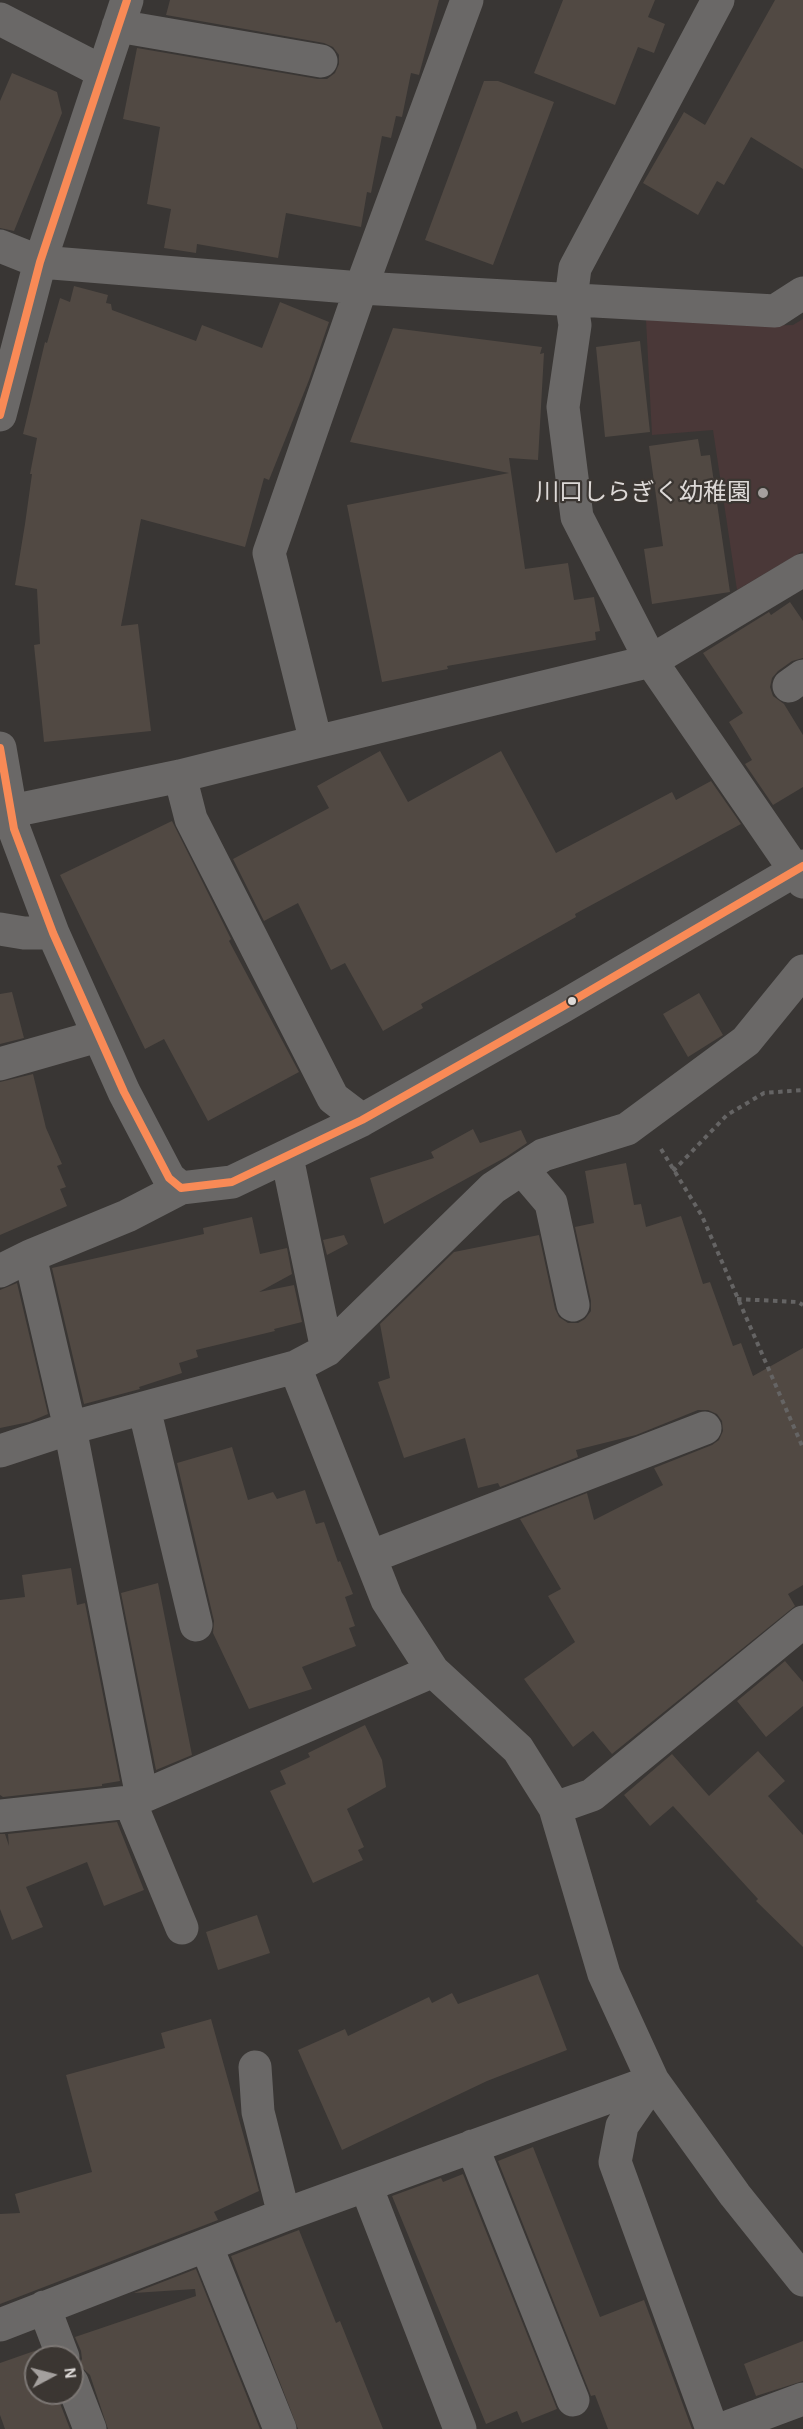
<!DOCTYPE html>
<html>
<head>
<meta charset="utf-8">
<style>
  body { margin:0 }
  #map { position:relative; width:803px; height:2429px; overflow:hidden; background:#393634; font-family:"Alegreya Sans",sans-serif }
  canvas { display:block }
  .north { position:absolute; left:24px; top:2345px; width:60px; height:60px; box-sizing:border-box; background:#3b3632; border:2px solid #7c7774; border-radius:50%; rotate:83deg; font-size:16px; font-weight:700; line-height:24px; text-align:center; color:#ddd9d7 }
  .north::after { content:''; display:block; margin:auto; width:21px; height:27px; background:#a4a09e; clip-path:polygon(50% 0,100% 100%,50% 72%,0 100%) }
</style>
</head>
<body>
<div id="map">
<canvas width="803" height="2429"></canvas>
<div class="north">N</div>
</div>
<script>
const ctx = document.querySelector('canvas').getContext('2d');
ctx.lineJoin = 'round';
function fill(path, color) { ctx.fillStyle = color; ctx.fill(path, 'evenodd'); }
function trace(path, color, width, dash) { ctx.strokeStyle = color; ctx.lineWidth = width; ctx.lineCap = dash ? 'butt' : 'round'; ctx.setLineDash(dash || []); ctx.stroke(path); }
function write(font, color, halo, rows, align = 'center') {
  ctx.font = font + ' "Alegreya Sans","Noto Sans JP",sans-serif'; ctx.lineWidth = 4.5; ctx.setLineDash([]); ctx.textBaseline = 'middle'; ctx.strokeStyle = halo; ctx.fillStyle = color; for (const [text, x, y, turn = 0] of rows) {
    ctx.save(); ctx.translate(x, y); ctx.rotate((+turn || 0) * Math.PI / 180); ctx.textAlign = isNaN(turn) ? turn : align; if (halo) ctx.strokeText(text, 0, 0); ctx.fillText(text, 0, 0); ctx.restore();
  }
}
fill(new Path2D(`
  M803,319V551L737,590L713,430L652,435L646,320L757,326L793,325Z`), '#4a3838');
fill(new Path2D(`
  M170,0H439L419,75L411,73L402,117L396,116L391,138L382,136L371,193L367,192L361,227L286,213L278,258L197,244L196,253L164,248L171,209L147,204L160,127L123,119L137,48L318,79H327L335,73L339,64V55L333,47L324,43L166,15Z
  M563,0H655L648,17L665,24L654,53L638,47L615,105L534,73Z
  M775,0H803V169L751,137L724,185L717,181L698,215L643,183L684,112L705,125Z
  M12,73L57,92L62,113L14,231L0,228V101Z
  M484,81H498L554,102L493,265L425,240Z
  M74,286L108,295L106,303L111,304L112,310L196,341L202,325L262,348L280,302L329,322L309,380L269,480L264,478L245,547L141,519L121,626L138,624L151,731L44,742L34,645L40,644L37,589L15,585L25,524L32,474H30L37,438L23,434L45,342L47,343L60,298L70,302Z
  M393,328L542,347L540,354L544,353L538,460L509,458L525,569L568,563L574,600L594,597L600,631L595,632L596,640L447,666L448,669L382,682L347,505L509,473L350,442Z
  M640,341L650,432L605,437L596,347Z
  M698,439L701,456L710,455L730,592L652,604L644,549L663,546L649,446Z
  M790,602L803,621V658L792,661L778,671L772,678L770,687L773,696L784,704L803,735V787L773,805L745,764L752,760L729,722L743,713L703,653L769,612L771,615Z
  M380,751L408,802L501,751L556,853L672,792L676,800L711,781L741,824L575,914L576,917L421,1004L423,1008L383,1031L345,963L331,970L298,903L264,921L233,859L329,808L317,786Z
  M172,821L231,939L229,941L299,1072L208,1121L164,1039L145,1049L60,875Z
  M12,992L24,1038L0,1044V994Z
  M699,993L723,1035L688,1057L663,1014Z
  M33,1074L46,1128L62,1164L57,1166L66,1187L60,1189L67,1206L0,1235V1082Z
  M473,1129L480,1143L521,1130L527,1143L506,1157L384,1224L370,1178L434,1158L431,1152Z
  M626,1163L634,1205L641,1204L646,1227L681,1216L703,1284L710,1282L733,1346L741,1343L753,1376L803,1348V1585L788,1594L795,1606L612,1754L593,1731L573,1747L524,1679L575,1642L548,1596L561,1589L520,1519L587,1493L594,1520L663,1485L654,1468L712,1445L719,1440L723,1431L722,1421L717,1414L708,1410H698L636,1435L576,1450L578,1457L500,1487L498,1483L478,1488L465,1438L404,1458L378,1382L390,1378L380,1324L454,1252L539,1235L555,1309L559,1317L568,1323H578L585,1319L591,1311V1301L575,1227L594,1223L585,1171Z
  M252,1217L260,1254L287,1248L292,1274L259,1292L294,1285L302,1322L274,1329L275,1331L196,1350L198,1357L179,1363L182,1373L139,1387L140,1389L84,1404L52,1268L204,1234L203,1228Z
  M344,1235L348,1244L327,1255L323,1240Z
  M17,1283L48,1414L29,1422L0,1428V1290Z
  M232,1447L248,1500L273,1492L277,1499L305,1490L316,1524L324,1522L338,1562L340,1561L353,1594L345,1597L355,1626L349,1628L356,1646L302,1667L312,1689L249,1709L213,1633L214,1621L177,1463Z
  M71,1568L77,1605L85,1603L120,1781L102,1784V1786L3,1797L0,1795V1600L25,1597L22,1575Z
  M158,1583L192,1755L156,1770L121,1593Z
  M785,1661L803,1682V1706L766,1737L737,1701Z
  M365,1725L382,1760L386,1787L347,1809L364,1847L358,1850L363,1860L313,1883L270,1791L286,1784L280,1771L310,1757L308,1753Z
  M758,1751L785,1781L768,1796L803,1835V1947L756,1901L758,1899L673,1806L650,1826L624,1795L672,1754L709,1796Z
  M117,1822L144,1890L104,1906L87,1862L26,1887L43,1927L12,1940L0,1909V1834H5L9,1846L8,1834Z
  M257,1915L270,1953L218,1970L206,1932Z
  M538,1974L567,2050L487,2081L342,2150L298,2050L345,2029L348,2036L429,1997L432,2003L452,1993L458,2004Z
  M211,2019L259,2191L214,2212L218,2220L0,2304V2214L20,2213L15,2194L92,2172L66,2075L165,2048L161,2033Z
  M533,2147L600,2317L644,2300L692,2429H608L595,2395L591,2396L498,2161Z
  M463,2174L557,2409L522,2423L517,2411L486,2424L392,2196L441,2178L443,2182Z
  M299,2230L336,2323L340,2321L383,2429H298L231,2256Z
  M196,2269L260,2429H108L90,2375L79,2365L82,2359L81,2351L75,2337L196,2296L195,2289L134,2293Z
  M803,2341V2381L756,2396L744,2364Z
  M40,2349L43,2357H36V2393H56L70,2429H5L0,2415V2363Z`), '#514943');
trace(new Path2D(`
  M661,1149L702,1216L803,1448
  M673,1171L727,1115L764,1093L803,1090
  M737,1299L798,1302L803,1305`), '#656464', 4, [4.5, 4.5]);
trace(new Path2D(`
  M718,0L575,268L571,299L575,325L563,407L577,517L651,661L803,882
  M0,19L103,72
  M118,26L321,61
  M0,246L40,262L361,288L775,311L803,293
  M0,415L40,262L127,0
  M789,686L803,676
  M316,742L269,553L361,288L467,0
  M0,748L14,829L53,933L124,1092L169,1178L181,1188L232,1182L362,1120L562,1007L803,866
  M180,776L191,819L333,1098L362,1120
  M12,811L180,776L316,742L651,661L803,570
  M0,929L24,933H53
  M0,1064L98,1036
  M287,1157L327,1350
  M522,1169L551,1203L573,1305
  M30,1256L70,1428L142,1797
  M0,1271L30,1256L127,1216L181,1188
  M295,1367L387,1600L433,1671L518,1749L555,1808L604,1974L653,2081L735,2195L803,2280
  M144,1408L196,1625
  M0,1451L70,1428L295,1367L327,1350L493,1188L543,1155L627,1129L746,1041L803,971
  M370,1557L705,1428
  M130,1802L182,1928
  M555,1808L592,1795L803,1622
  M0,1816L130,1802L433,1671
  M255,2067L258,2112L284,2215
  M653,2081L622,2126L615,2162L712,2429
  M472,2146L573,2400
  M366,2186L460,2429
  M206,2245L280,2429
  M44,2307L63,2357
  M0,2325L284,2215L653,2081
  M72,2382L90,2429
  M722,2429L803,2399`), '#6a6867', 33);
trace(new Path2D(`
  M0,415L40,262L127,0
  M0,748L14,829L53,933L124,1092L169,1178L181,1188L232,1182L362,1120L562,1007L803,866`), '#f98a56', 8);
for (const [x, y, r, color] of [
  [763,493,6,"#a4a09e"],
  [572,1001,5,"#ddd9d7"]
]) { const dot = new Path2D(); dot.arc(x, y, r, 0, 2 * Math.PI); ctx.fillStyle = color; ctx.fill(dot); trace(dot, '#3b3632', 2); }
write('24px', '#ddd9d7', '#3b3632', [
  ["川口しらぎく幼稚園",751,493]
], 'right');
</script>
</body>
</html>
